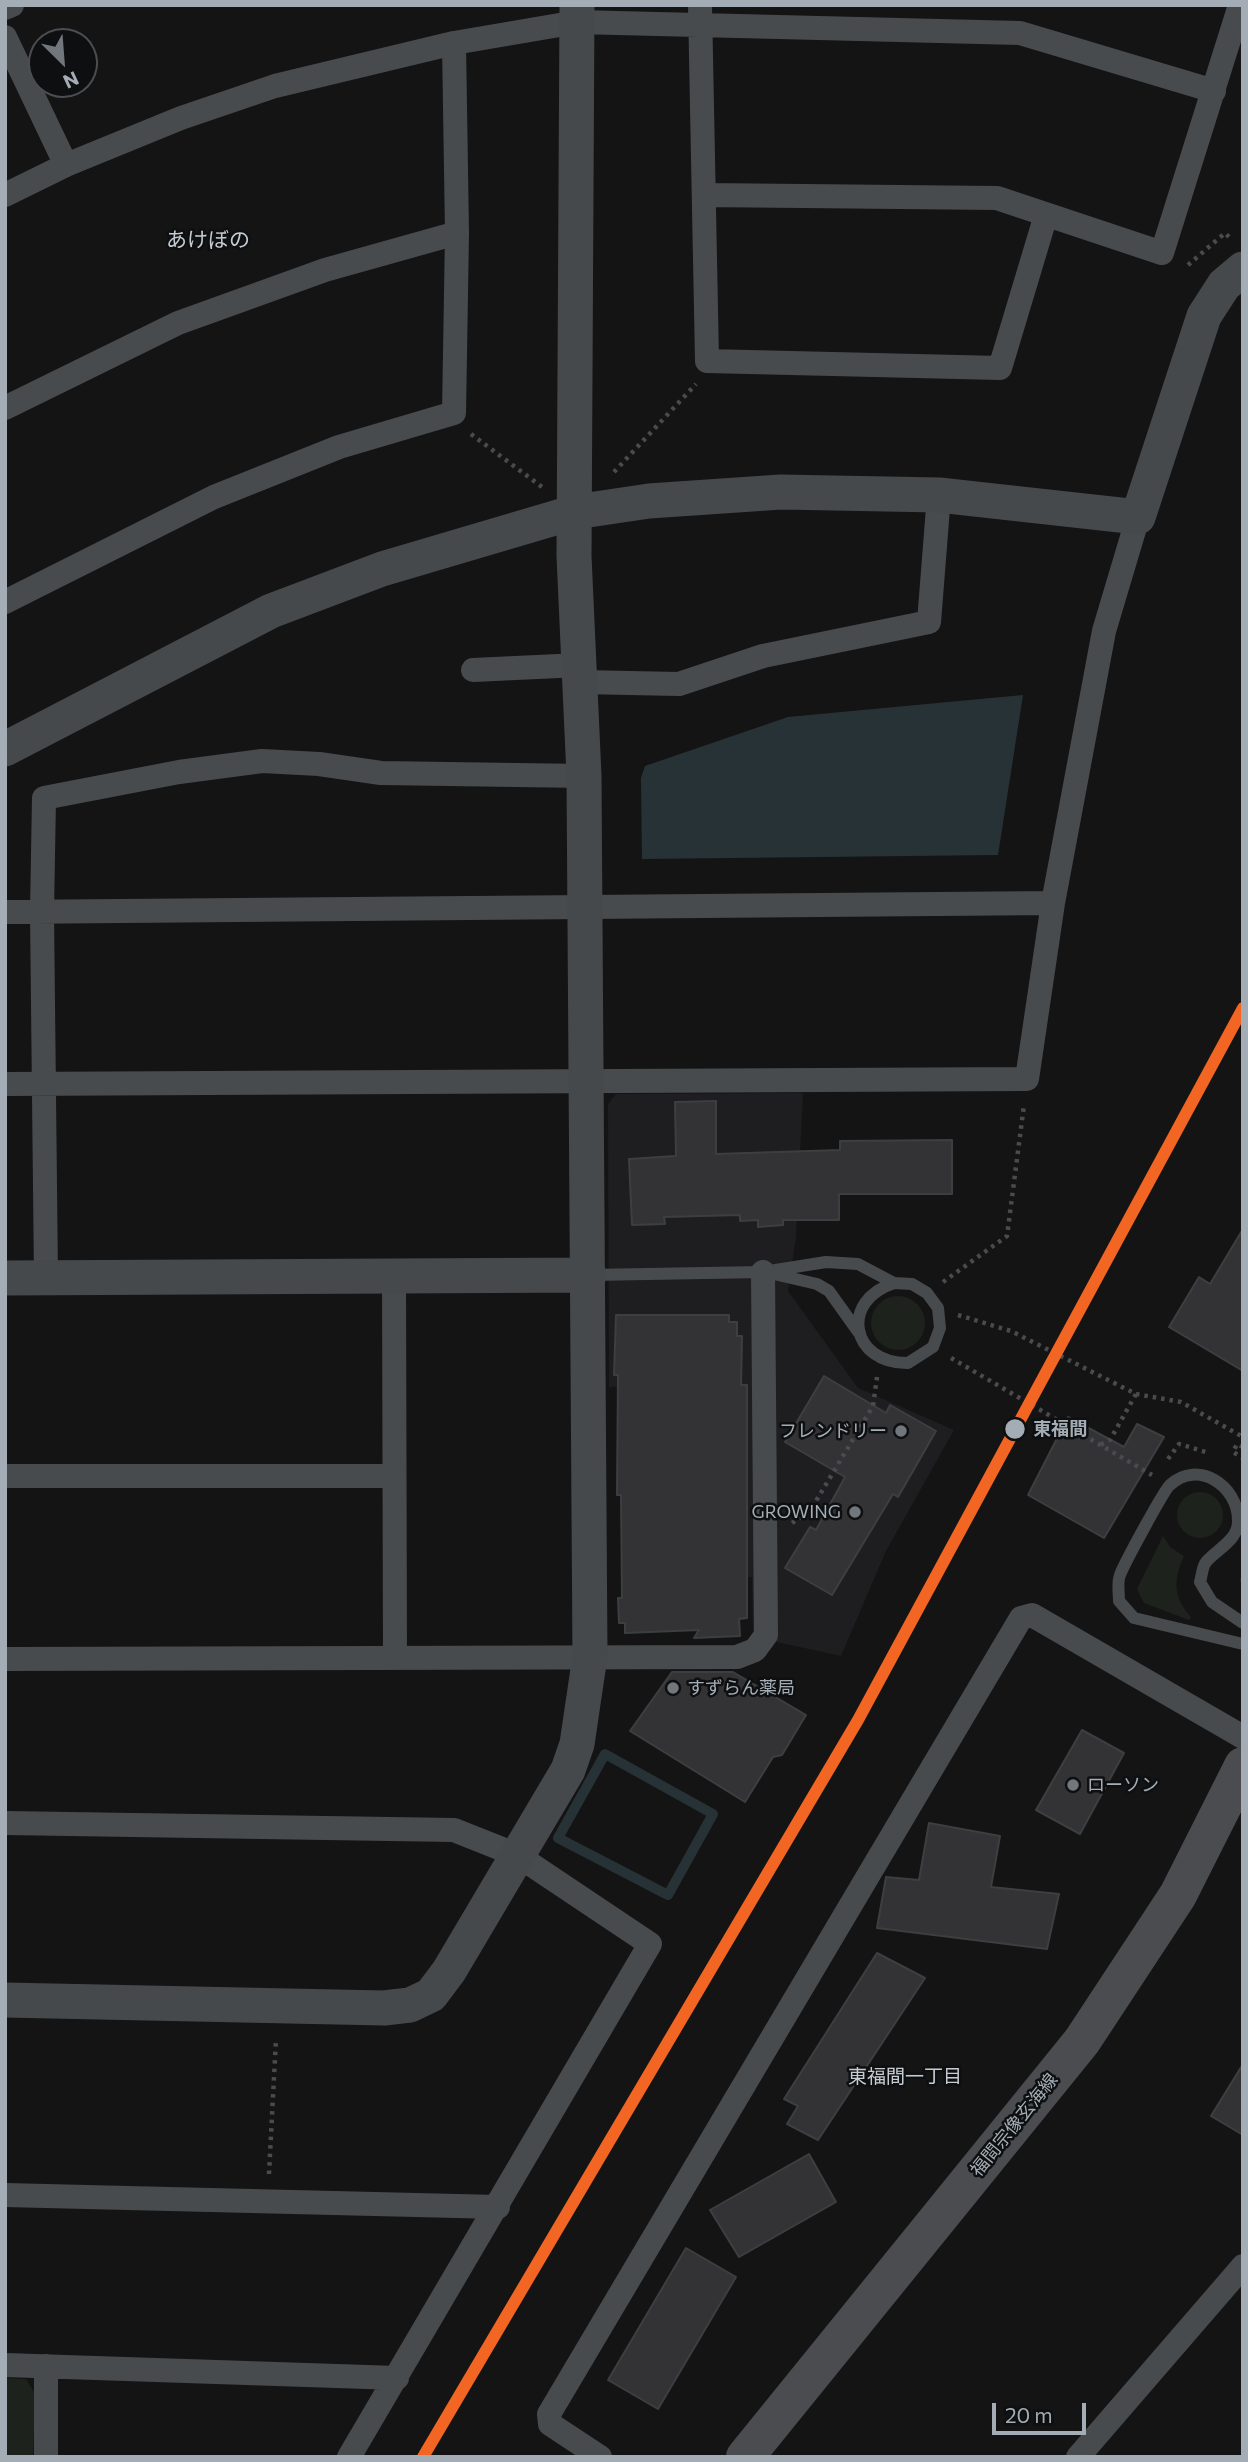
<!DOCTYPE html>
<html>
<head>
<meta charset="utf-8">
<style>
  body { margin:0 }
  #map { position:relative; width:1248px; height:2462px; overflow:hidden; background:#141414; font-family:Commissioner,sans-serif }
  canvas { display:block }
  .frame { position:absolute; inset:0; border:7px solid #a4adb6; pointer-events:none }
  .north { position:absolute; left:28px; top:28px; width:70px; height:70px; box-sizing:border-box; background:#0e0f10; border:2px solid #4a4e52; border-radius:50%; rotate:155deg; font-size:19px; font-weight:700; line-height:28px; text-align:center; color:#a4adb6 }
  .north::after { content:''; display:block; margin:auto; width:24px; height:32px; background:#72777d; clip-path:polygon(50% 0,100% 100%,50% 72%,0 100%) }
  .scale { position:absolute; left:992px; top:2403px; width:94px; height:32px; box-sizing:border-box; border:4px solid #a4adb6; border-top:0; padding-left:9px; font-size:21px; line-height:24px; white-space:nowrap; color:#a4adb6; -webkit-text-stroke:5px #0e0f10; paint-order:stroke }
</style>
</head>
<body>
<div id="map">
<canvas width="1248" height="2462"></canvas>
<div class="frame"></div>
<div class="north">N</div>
<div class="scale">20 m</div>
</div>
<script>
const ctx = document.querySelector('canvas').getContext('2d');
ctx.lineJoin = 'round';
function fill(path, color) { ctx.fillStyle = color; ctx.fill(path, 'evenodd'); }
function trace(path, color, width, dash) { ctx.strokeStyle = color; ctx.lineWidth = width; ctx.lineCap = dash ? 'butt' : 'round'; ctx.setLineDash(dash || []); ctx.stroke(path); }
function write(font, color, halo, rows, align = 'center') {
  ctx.font = font + ' Commissioner,"Noto Sans JP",sans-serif'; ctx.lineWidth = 5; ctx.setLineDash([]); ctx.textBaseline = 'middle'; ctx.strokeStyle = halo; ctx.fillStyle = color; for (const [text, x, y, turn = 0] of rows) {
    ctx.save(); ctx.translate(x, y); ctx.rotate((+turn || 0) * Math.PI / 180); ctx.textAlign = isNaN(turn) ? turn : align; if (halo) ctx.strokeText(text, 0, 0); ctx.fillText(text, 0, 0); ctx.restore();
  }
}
fill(new Path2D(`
  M803,1093L796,1237L788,1291L858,1388L954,1430L886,1551L841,1656L753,1637L752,1577H680L678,1385L609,1387L608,1104L616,1094Z`), '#1e1e20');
fill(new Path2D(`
  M871 1323a27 27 0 1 1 54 0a27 27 0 1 1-54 0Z
  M1177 1515a23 23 0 1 1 46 0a23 23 0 1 1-46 0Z
  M1163,1536L1170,1547L1184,1556C1173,1580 1173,1597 1191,1617L1189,1620L1144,1603L1137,1589Z
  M5,2378L26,2379L35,2394L33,2457H5Z`), '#1d231c');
fill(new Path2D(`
  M1023,695L998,855L642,859L641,778L645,766L788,717Z`), '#273236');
trace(new Path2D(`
  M605,1754L713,1814L668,1895L558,1838Z`), '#273236', 10);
const building = new Path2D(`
  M716,1101V1154L840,1150V1141L952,1140V1194H839V1220H783V1225L758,1227V1220L740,1221V1215L664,1217L665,1224L632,1225L629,1159L676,1156L675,1102Z
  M1243,1229V1371L1169,1327L1199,1277L1210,1284Z
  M616,1315H729V1322H737V1336H742L741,1385H747V1618L739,1619L740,1636L694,1638L699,1630L625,1633V1623H619L618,1598H622L621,1495H617L618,1375H614Z
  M824,1376L886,1413L890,1405L936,1431L898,1497L893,1494L832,1595L785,1568L810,1527L816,1530L845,1477L785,1442Z
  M1068,1417L1124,1447L1137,1424L1164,1437L1104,1538L1028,1495Z
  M672,1672H733L806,1715L782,1755L773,1757L745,1802L630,1731Z
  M1082,1730L1124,1753L1080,1834L1036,1810Z
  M929,1823L1000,1836L991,1887L1059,1894L1047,1949L877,1928L886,1877L919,1880Z
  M877,1953L925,1978L818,2140L787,2124L798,2106L784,2099Z
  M1243,2064V2135L1211,2116Z
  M809,2154L836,2202L739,2257L710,2210Z
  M686,2248L736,2277L658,2409L608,2380Z`);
fill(building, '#333335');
trace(building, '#3c3f40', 2);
trace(new Path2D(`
  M1188,265L1225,233L1231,239
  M471,434L542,487
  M614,472L696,384
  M943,1282L1007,1236L1024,1105
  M958,1315L1011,1331L1136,1394L1110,1440L1098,1446
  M951,1358L1152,1475
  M1136,1394L1181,1402L1243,1437
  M1243,1447L1237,1444L1233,1452L1243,1458
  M1168,1459L1179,1444L1206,1452
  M792,1523L810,1511L873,1406L877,1377
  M1243,1578V1582
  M269,2174L276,2039`), '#4a4b4f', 4.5, [3.5, 5]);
trace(new Path2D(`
  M774,1274L817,1284L829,1291L859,1333
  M590,1275L763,1272L826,1262L858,1264L894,1283L912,1284L927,1293L938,1308L940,1328L933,1347L908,1363C851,1364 839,1301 894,1283
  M1243,1623L1212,1602L1200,1582C1202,1576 1202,1567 1206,1562C1217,1549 1239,1540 1238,1520C1238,1486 1198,1459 1170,1485C1164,1490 1124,1564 1120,1575C1117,1582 1119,1593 1119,1601L1134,1618L1243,1644`), '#484b4d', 12);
trace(new Path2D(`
  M700,5L707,361L1000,368L1046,215
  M5,8L12,5
  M5,37L66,165
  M5,195L66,165L181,118L275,86L454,43L577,22L1020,33L1214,91
  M705,195L997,198L1162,253L1240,5
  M5,408L178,323L325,270L457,233
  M5,602L214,497L339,447L454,413L457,233L454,43
  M473,670L580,665
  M581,682L679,684L763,656L929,622L939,495
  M5,912L1053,903
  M5,1084L1027,1079L1053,903L1104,631L1138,517
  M394,1275L395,1658
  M46,1278L42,912L44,798L179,772L262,761L319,764L381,773L584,776
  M5,1476H393
  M5,1659L737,1657L755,1650L766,1635L763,1272
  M5,1823L454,1830L517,1855L650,1944L349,2457
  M5,2195L498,2207
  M5,2365L397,2378
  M46,2457V2366
  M600,2457L550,2424L549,2414L1021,1618L1032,1615L1243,1737
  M1078,2457L1243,2266`), '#484b4d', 24);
trace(new Path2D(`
  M5,749L271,611L382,569L575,512L649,501L781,492L939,495L1138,517L1204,316L1224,285L1243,269
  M5,1278L589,1275
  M5,2000L384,2008L410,2005L431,1995L449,1971L568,1770L577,1744L590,1656L584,776L574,556L577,5`), '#46494b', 35);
trace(new Path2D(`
  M745,2457L1082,2041L1178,1895L1243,1766`), '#4a4c4f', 38);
trace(new Path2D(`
  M423,2457L858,1720L1243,1008`), '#f26522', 12);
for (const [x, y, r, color] of [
  [1015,1429,11,"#a4adb6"],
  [901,1431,7,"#72777d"],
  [855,1512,7,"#72777d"],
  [673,1688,7,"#72777d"],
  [1073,1785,7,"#72777d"]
]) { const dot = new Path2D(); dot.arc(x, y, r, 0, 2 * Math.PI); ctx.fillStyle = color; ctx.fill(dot); trace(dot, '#0e0f10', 2.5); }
write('bold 18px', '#a4adb6', '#0e0f10', [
  ["東福間",1033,1429]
], 'left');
write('18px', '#a4adb6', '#0e0f10', [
  ["フレンドリー",887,1431],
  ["GROWING",841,1512],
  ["すずらん薬局",687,1688,"left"],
  ["ローソン",1087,1785,"left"]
], 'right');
write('18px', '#a4adb6', '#0e0f10', [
  ["福間宗像玄海線",1014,2125,-51]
]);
write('19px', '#c6cbd2', '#0e0f10', [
  ["東福間一丁目",905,2077]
]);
write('21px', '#c6cbd2', '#0e0f10', [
  ["あけぼの",208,240]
]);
</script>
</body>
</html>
